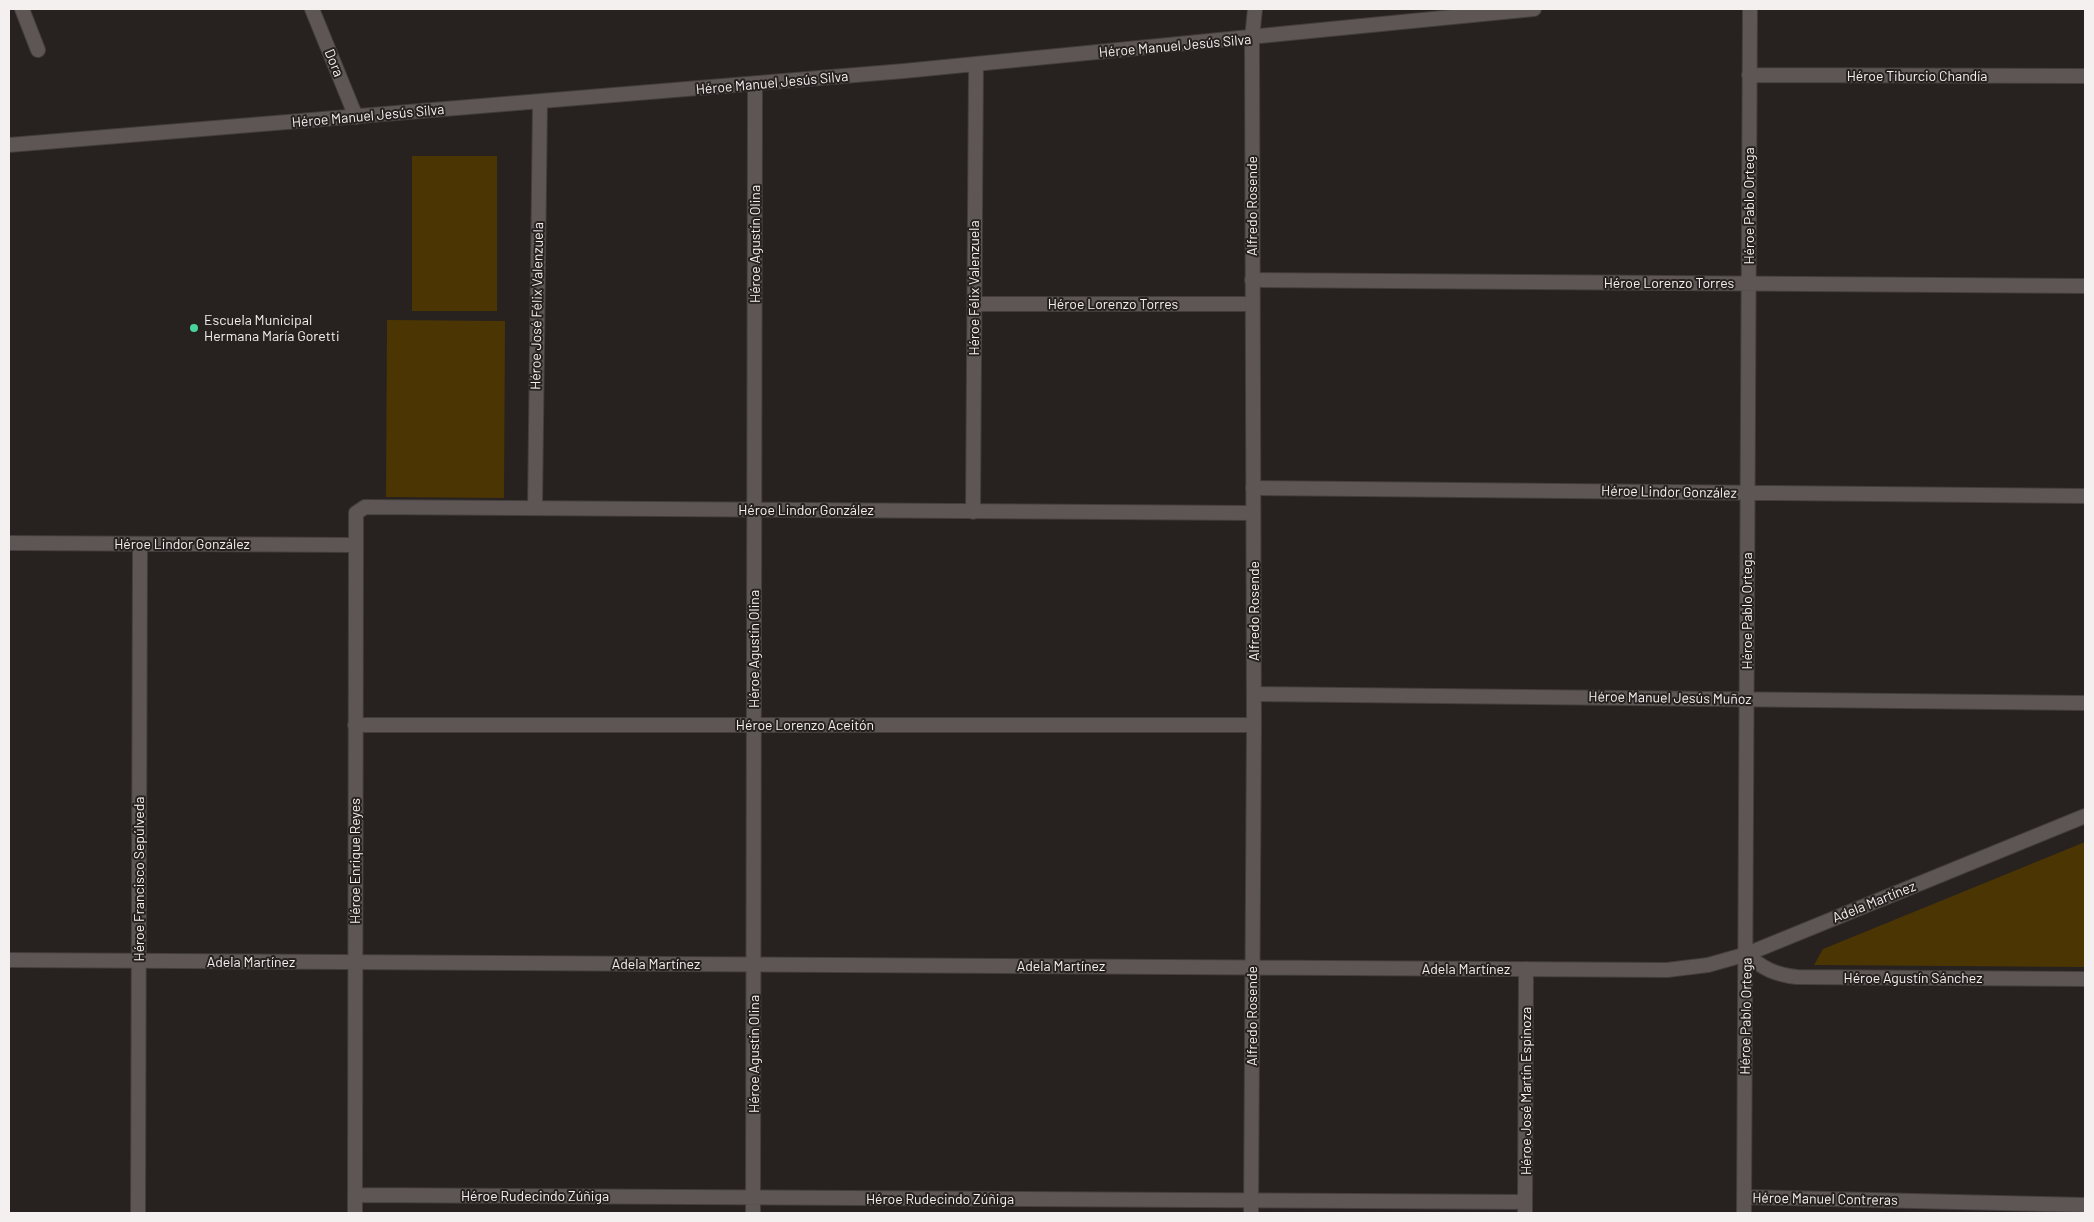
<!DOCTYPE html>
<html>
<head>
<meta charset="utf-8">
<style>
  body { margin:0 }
  #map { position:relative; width:2094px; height:1222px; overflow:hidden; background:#272120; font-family:Barlow,sans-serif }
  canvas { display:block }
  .frame { position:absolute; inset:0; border:10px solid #f4f0ef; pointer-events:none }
</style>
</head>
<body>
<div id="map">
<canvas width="2094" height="1222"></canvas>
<div class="frame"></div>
</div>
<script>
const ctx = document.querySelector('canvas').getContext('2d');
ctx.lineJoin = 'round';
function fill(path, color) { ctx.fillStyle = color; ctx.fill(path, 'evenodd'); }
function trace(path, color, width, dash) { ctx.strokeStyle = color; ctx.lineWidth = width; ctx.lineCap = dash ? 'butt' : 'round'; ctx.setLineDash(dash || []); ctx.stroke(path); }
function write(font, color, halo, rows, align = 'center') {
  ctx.font = font + ' Barlow,sans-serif'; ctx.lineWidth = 4; ctx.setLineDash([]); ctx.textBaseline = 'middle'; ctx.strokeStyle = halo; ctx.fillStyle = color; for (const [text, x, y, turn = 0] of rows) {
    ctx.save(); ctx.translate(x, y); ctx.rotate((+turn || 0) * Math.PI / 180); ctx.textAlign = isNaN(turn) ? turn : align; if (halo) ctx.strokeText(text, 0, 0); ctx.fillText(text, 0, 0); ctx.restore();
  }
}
fill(new Path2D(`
  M412,156H497V311H412Z
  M387,320L505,321L504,498L386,497Z
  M2085,842V967L1814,965L1823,949Z`), '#4b3603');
const minor = new Path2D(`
  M22,9L38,50
  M312,9L356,117
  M1749,75L2085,76
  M9,145L904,71L1534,9
  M1252,280L2085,286
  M974,304H1252
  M1253,488L2085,496
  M535,508L540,103
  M973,512L976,65
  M9,543L356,545
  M1254,694L2085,703
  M355,725H1254
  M1747,954C1762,969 1777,975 1797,977L2085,979
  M355,1195L1525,1202
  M1744,1197L2085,1205
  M138,1213L140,544
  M355,1213L356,545V513L365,507L1253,513
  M753,1213L755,84
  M1525,1213L1526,969
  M1744,1213L1750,9`);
const tertiary = new Path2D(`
  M9,960L1667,970L1708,965L1747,954L2085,816
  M1251,1213L1254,725L1252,38L1255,9`);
trace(minor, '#423d3c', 16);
trace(tertiary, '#423d3c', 16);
trace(minor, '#5e5655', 14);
trace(tertiary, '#5e5655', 14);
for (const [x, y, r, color] of [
  [194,328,5,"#49d49c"]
]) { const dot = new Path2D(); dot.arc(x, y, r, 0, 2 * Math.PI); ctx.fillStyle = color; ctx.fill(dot); trace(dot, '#272120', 2); }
write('14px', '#f4f0ef', '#272120', [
  ["Héroe Manuel Jesús Silva",1175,46,-5],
  ["Dora",334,63,68],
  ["Héroe Tiburcio Chandía",1917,76],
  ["Héroe Manuel Jesús Silva",772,83,-5],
  ["Héroe Manuel Jesús Silva",368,116,-5],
  ["Alfredo Rosende",1252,206,-90],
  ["Héroe Pablo Ortega",1749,206,-90],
  ["Héroe Agustín Olina",755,244,-90],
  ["Héroe Lorenzo Torres",1669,283],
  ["Héroe Félix Valenzuela",974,288,-90],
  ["Héroe Lorenzo Torres",1113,304],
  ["Héroe José Félix Valenzuela",537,306,-89],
  ["Héroe Lindor González",1669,492,1],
  ["Héroe Lindor González",806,510],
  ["Héroe Lindor González",182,544],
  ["Alfredo Rosende",1254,611,-90],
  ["Héroe Pablo Ortega",1747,611,-90],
  ["Héroe Agustín Olina",754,649,-90],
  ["Héroe Manuel Jesús Muñoz",1670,698,1],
  ["Héroe Lorenzo Aceitón",805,725],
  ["Héroe Enrique Reyes",355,861,-90],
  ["Héroe Francisco Sepúlveda",139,879,-90],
  ["Adela Martínez",1874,902,-22],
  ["Adela Martínez",251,962],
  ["Adela Martínez",656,964],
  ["Adela Martínez",1061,966],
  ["Adela Martínez",1466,969],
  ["Héroe Agustín Sánchez",1913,978],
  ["Alfredo Rosende",1252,1016,-90],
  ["Héroe Pablo Ortega",1746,1016,-89],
  ["Héroe Agustín Olina",754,1054,-90],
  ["Héroe José Martín Espinoza",1526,1091,-90],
  ["Héroe Rudecindo Zúñiga",535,1196],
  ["Héroe Rudecindo Zúñiga",940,1199],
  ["Héroe Manuel Contreras",1825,1199,1]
]);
write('14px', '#f4f0ef', '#272120', [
  ["Escuela Municipal",204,320],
  ["Hermana María Goretti",204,336]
], 'left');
</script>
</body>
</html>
